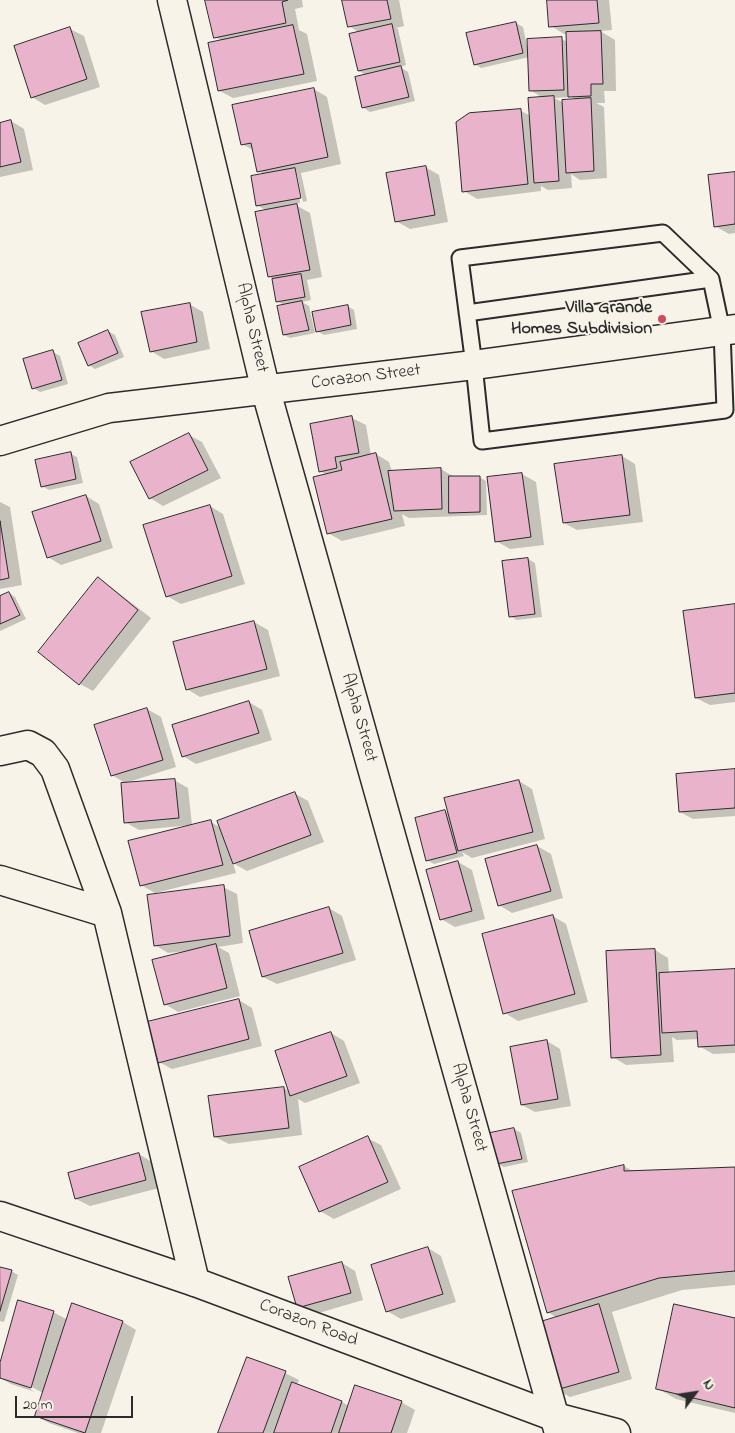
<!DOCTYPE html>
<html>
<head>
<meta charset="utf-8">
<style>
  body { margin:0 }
  #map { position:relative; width:735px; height:1433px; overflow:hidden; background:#f7f3e8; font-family:"Indie Flower",sans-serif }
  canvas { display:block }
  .north { position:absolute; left:670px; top:1368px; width:50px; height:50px; -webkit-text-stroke:4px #f7f3e8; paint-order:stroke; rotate:59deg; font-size:14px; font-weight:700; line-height:20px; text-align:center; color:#2b2b2b }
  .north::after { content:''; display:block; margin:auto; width:18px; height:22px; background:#2b2b2b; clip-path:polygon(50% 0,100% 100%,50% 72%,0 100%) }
  .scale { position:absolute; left:15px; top:1396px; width:118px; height:22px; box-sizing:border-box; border:2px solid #2b2b2b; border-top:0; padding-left:6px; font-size:15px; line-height:18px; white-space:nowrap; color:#2b2b2b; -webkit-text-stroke:4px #f7f3e8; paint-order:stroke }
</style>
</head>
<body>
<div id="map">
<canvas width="735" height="1433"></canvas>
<div class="north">N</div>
<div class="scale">20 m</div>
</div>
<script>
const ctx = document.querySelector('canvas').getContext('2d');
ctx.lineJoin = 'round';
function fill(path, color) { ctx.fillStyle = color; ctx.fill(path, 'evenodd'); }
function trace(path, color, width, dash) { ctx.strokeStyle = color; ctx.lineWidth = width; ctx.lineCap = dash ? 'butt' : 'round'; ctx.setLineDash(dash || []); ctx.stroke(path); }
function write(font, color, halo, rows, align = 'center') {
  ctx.font = font + ' "Indie Flower",sans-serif'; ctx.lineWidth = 4; ctx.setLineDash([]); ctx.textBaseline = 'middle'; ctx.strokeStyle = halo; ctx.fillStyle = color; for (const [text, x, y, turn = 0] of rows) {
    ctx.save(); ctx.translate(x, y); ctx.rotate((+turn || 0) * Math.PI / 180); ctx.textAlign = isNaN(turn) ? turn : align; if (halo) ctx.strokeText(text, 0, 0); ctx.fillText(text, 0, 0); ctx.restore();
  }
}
fill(new Path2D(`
  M207,0H302L303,7L295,9L299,30L307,34L317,81L233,98L220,91L222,41L215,37Z
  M344,0H399L404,26L396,28L398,29L406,65L400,67L408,72L415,101L370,112L364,108L368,76L359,71L360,33L349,26Z
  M549,0H609L612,30L600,31L615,40L616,91H604L605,103H596L604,107L607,178L580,180L571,174L572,188L548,190L541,186V191L477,199L464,191L521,111L531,116L543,98L530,90L529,57L481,68L475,64L516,23L523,27L527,46L561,39L568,42L567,34H564L551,26ZM572,97L577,100L564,103L554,98Z
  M70,29L84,36L100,87L45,105L32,97Z
  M314,89L327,97L341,164L301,173L307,201L303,202L297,174H295L300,203L294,204L310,213L322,277L307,280L311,300L302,302L309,306L315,333L290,338L284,335V305L277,301L273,279L269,276L267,211L257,205L266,175L259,171L255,151L242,144Z
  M11,121L24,129L33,170L0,177V124Z
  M425,167L439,175L448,222L410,229L396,221Z
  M735,173V233L729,234L715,226Z
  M189,304L203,312L210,349L164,359L151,351Z
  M347,306L354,310L357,329L324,335L317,331Z
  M108,331L115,335L124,357L95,369L89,365Z
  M53,352L60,356L68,384L40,392L33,388Z
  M352,418L366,425L371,456L376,454L389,462L392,472L441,469L454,477H479L486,481L487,515L409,518L402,514L405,526L342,541L328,533L327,475L320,471Z
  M189,435L202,442L221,478L163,506L150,498Z
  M71,454L77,457L83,483L49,490L42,486Z
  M622,456L635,464L643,522L577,530L564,523Z
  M522,474L536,482L544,545L510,549L496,541L488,479Z
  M86,496L99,504L113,548L61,565L48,557Z
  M0,502L10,507L22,585L0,589Z
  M210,506L223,514L245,584L181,604L167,596Z
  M528,559L535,563L542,617L517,620L510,616Z
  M98,579L111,587L151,618L93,691L80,684Z
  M9,593L15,597L26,619L0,631V597Z
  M735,606V702L710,705L696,698Z
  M254,622L268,630L280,676L200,697L187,689Z
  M249,702L262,710L272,740L196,764L183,756Z
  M147,709L161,717L176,767L125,783L112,775Z
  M735,771V816L693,819L680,812Z
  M174,780L188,788L192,825L139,830L125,822Z
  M519,781L532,789L545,839L472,858L462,852L464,856L434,864L427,860L445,811L449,814Z
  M294,793L308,801L324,842L247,871L233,863L236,873L155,893L141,885L211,822L221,828Z
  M537,846L551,854L563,898L512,913L499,905Z
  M458,862L472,870L485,919L455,927L441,919Z
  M223,887L237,894L243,943L218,947L229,953L240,996L178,1012L165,1004L187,951L168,953L155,945Z
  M329,908L342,916L356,960L277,984L263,977L250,932Z
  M553,916L566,924L588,1002L518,1021L505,1013Z
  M655,950L668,958L669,974L735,970V1053L713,1054L699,1046V1039L677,1040L672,1037L674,1062L626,1065L613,1057Z
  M239,1000L252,1008L262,1046L172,1069L159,1062Z
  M331,1033L344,1041L360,1083L305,1103L298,1099L302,1135L229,1144L215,1137L284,1088L290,1092Z
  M547,1041L560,1049L571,1106L535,1112L522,1105Z
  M514,1129L521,1133L528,1162L504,1167L498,1164Z
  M367,1138L381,1145L401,1189L334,1219L320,1211Z
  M139,1154L152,1162L159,1188L90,1206L76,1199Z
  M624,1166L634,1172L735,1169V1285L682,1290L612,1312L632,1379L570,1397L557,1390V1318L548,1312Z
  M428,1248L441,1256L456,1302L401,1319L387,1311Z
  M342,1263L355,1271L363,1300L312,1315L299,1307Z
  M0,1268L11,1271L18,1275L4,1322L0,1321Z
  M53,1312L68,1320L123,1322L136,1330L101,1433H78L49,1423L36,1416L43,1393L26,1384L25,1386L35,1392L11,1384L0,1378V1368Z
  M735,1319V1413L676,1399L657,1388Z
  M248,1358L285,1373L299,1380L297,1385L342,1402L349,1406L401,1402L415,1410L407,1433H219Z`), '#0003');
const building = new Path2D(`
  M205,0H288L282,2L286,23L214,38Z
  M342,0H387L391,19L348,27Z
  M547,0H597L599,23L549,27Z
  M516,22L523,53L474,65L466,33Z
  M392,24L400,62L358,71L349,34Z
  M293,25L304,74L218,91L208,43Z
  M70,27L87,79L31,98L14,46Z
  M601,31L603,84H591V96L568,97L566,32Z
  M562,37L564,90L529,91L527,39Z
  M401,66L409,97L362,108L355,77Z
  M314,88L328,157L257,172L251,143L241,145L232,105Z
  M554,96L559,181L534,183L528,98Z
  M591,98L594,171L566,173L562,100Z
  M521,109L528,184L462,192L456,122L469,113Z
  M11,120L21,162L0,167V123Z
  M426,166L435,215L395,222L386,173Z
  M295,168L301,198L256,206L251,176Z
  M735,172V224L714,227L708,175Z
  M297,204L310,270L268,277L255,212Z
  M301,274L305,297L276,302L272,279Z
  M302,301L309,330L283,335L277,306Z
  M190,303L197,342L150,352L141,312Z
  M348,305L351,325L316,332L312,312Z
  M108,330L118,353L88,366L78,343Z
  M53,350L62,380L32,389L23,359Z
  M352,416L359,453L335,457L337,468L319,472L310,424Z
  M189,433L208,470L149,499L130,462Z
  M71,452L76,479L41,487L35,460Z
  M376,453L392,519L327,534L313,477L342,470L340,462Z
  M622,455L630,515L563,523L554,464Z
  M441,468L442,509L394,511L388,471Z
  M522,473L531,537L495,542L487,477Z
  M449,476H480V512L449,513Z
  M86,495L101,541L47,558L32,512Z
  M210,505L232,576L166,597L143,525Z
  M0,521L9,578L0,580Z
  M528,558L535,614L509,617L502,561Z
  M98,577L138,610L79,685L38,652Z
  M9,592L20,615L0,624V596Z
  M735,604V693L695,698L683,611Z
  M254,621L267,669L186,690L173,642Z
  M249,701L259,733L182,757L172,725Z
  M147,708L163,760L111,776L94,725Z
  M735,769V808L679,812L676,774Z
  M175,779L179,818L124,823L121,783Z
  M519,780L533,832L458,851L444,798Z
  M295,792L311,835L233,864L217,821Z
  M445,810L457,853L426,861L415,818Z
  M211,820L223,865L140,886L128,841Z
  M537,845L551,891L498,906L485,859Z
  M458,861L472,911L440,920L426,870Z
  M224,885L230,936L154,946L147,895Z
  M329,907L343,953L262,977L249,931Z
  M553,915L575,994L503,1014L482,934Z
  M216,944L227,988L164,1005L152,960Z
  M655,949L661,1055L611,1058L606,951Z
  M735,969V1045L698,1047L697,1031L662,1033L659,973Z
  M239,999L249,1039L158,1063L147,1022Z
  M331,1032L347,1076L290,1096L275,1051Z
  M547,1040L558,1099L521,1105L510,1047Z
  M284,1087L289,1128L214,1137L208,1096Z
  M514,1128L522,1159L496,1164L490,1133Z
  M368,1136L388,1182L319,1212L299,1167Z
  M139,1153L146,1180L75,1199L68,1173Z
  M624,1165V1171L735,1167V1271L659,1278L547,1313L512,1191Z
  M428,1247L443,1294L386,1312L371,1265Z
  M342,1262L351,1293L297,1308L288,1277Z
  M0,1267L12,1270L0,1311Z
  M18,1300L54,1311L31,1388L0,1378V1363Z
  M72,1303L123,1321L85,1433L35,1416Z
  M599,1304L619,1372L556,1390L537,1323Z
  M674,1304L735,1318V1408L656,1389Z
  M247,1357L286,1371L263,1433H218Z
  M292,1382L342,1401L331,1433H274Z
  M355,1385L402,1401L391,1433H339Z`);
fill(building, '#e9b3cc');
trace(building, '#2b2b2b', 1);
const lane = new Path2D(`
  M663,233L711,279L722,331L725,410L482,441L474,365L460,258Z
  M467,313L711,279`);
const street = new Path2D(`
  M172,0L266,391L559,1433
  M0,751L28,745L43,753L55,769L107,913L195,1282
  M0,880L107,913`);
const secondary = new Path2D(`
  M0,441L109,408L474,365L735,329
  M0,1216L195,1282L555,1417L616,1433`);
trace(lane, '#2b2b2b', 19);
trace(street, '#2b2b2b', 31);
trace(secondary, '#2b2b2b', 31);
trace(lane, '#f7f3e8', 15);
trace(street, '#f7f3e8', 28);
trace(secondary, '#f7f3e8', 28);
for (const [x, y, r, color] of [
  [662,319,5,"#d1495b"]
]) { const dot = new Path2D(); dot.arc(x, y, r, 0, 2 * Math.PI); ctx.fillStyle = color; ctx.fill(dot); trace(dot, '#f7f3e8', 2); }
write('bold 18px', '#2b2b2b', '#f7f3e8', [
  ["Villa Grande",652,309],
  ["Homes Subdivision",652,330]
], 'right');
write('18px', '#2b2b2b', '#f7f3e8', [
  ["Alpha Street",251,328,77],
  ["Corazon Street",366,378,-7],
  ["Alpha Street",358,718,74],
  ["Alpha Street",468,1108,74],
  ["Corazon Road",308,1324,21]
]);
</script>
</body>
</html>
